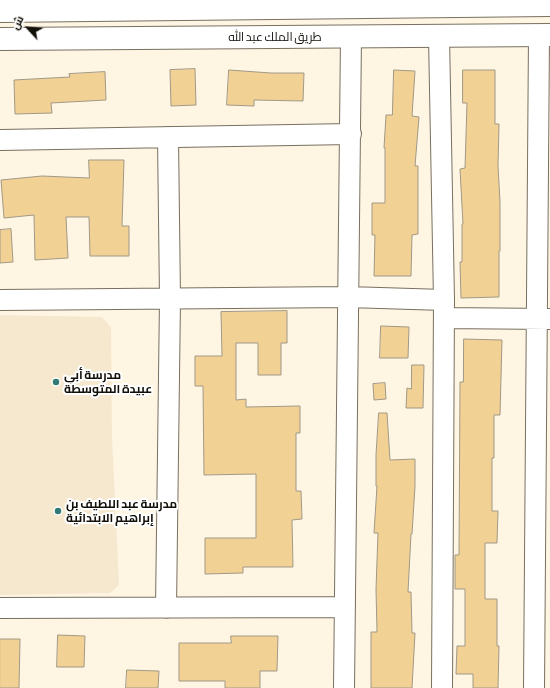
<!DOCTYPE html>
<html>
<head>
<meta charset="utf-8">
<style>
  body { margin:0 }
  #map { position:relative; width:550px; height:688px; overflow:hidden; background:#fff5e3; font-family:"Asap Condensed",Cairo,sans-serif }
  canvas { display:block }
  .north { position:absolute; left:8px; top:8px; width:40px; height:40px; -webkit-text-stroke:3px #fff; paint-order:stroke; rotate:296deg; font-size:11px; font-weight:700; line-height:16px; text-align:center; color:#120f09 }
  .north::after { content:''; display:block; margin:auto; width:14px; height:18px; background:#120f09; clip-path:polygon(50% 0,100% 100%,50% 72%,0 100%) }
</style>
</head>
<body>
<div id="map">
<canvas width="550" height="688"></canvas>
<div class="north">ش</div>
</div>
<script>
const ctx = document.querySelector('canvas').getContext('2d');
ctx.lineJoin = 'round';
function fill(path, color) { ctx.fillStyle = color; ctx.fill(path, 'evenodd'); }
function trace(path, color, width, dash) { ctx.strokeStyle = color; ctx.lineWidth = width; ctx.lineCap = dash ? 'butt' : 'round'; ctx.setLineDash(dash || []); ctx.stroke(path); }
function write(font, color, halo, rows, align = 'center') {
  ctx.font = font + ' "Asap Condensed",Cairo,sans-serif'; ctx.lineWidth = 4; ctx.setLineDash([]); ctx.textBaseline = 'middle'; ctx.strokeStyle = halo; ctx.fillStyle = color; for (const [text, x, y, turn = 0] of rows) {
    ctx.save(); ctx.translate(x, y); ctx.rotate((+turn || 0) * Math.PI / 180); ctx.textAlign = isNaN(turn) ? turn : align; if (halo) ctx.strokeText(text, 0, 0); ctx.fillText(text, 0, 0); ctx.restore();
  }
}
fill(new Path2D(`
  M0,315L102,317L111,327L112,437L119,585L110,593L0,595Z`), '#f5e8cf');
const building = new Path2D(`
  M195,69L196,105L171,106L170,70Z
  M229,70L271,73H304L303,101L254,100V106L227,105Z
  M394,70L415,71L412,116L419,117L415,166H418V234L412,235L411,276H374L375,235H372V203H385V148H384L386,115H392Z
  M463,70H495V124H499L498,166L500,202V251H499V297L461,298L460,262H462V224H463L460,169L465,168L467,103H463Z
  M105,72L106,100L51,103L52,113L15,114L14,80L70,77L69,74Z
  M89,160H124L122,226H129V256H90L89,217H66L68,258L35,260L34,215L4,218L1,180L42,176L89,178Z
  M11,229L13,262L0,263V230Z
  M287,311V343H281V375H258V343H236V400L246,399V407L300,406V433H296V491H301L302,519L292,520L293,567H243V573L205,574V538H256V474L204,475L203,386H195V356H222L221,312Z
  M381,326L409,327L408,358H380Z
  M464,339L502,340L500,415H494V458H492V511H498L497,543H485V599H497V646H499L498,688H473V674H456L457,646H465V589H455V555H459L460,382H463Z
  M412,365H424L423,408H406L407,388L411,389Z
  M385,383L386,399L374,400L373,384Z
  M379,413H387L390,460L415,459V486L412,534H411L408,592H411L412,633H415L412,688H371V632H377L376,589L378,533H374L377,486H376V455Z
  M58,635L85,636L84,667H57Z
  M231,636H278L277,671H260V688H225V681H179V643H231Z
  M0,639H20L19,688H0Z
  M127,670L159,671L158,688H126Z`);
fill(building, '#f2d294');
trace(building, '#a19887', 1);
const minor = new Path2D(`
  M439,36L444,300L442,688
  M0,140L351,134
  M0,300L348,297L444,300
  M444,318L550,319
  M0,608L345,607
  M166,608L170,299L168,137
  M344,688L351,36
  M534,688L539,35`);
const major = new Path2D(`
  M0,39L550,35`);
const highway = new Path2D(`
  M0,11L550,5`);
trace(minor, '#787060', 22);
trace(major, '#787060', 24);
trace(highway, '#787060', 24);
trace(minor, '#fff', 20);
trace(major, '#fff', 22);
trace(highway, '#fff', 22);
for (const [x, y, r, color] of [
  [56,382,4,"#327a74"],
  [58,511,4,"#327a74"]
]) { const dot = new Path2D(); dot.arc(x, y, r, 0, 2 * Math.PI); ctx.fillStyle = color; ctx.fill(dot); trace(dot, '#fff', 1.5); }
write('12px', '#120f09', '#fff', [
  ["طريق الملك عبد الله",275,37]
]);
write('bold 12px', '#120f09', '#fff', [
  ["مدرسة أبي",64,375],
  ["عبيدة المتوسطة",64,389],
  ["مدرسة عبد اللطيف بن",66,504],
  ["إبراهيم الابتدائية",66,518]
], 'left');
</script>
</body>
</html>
